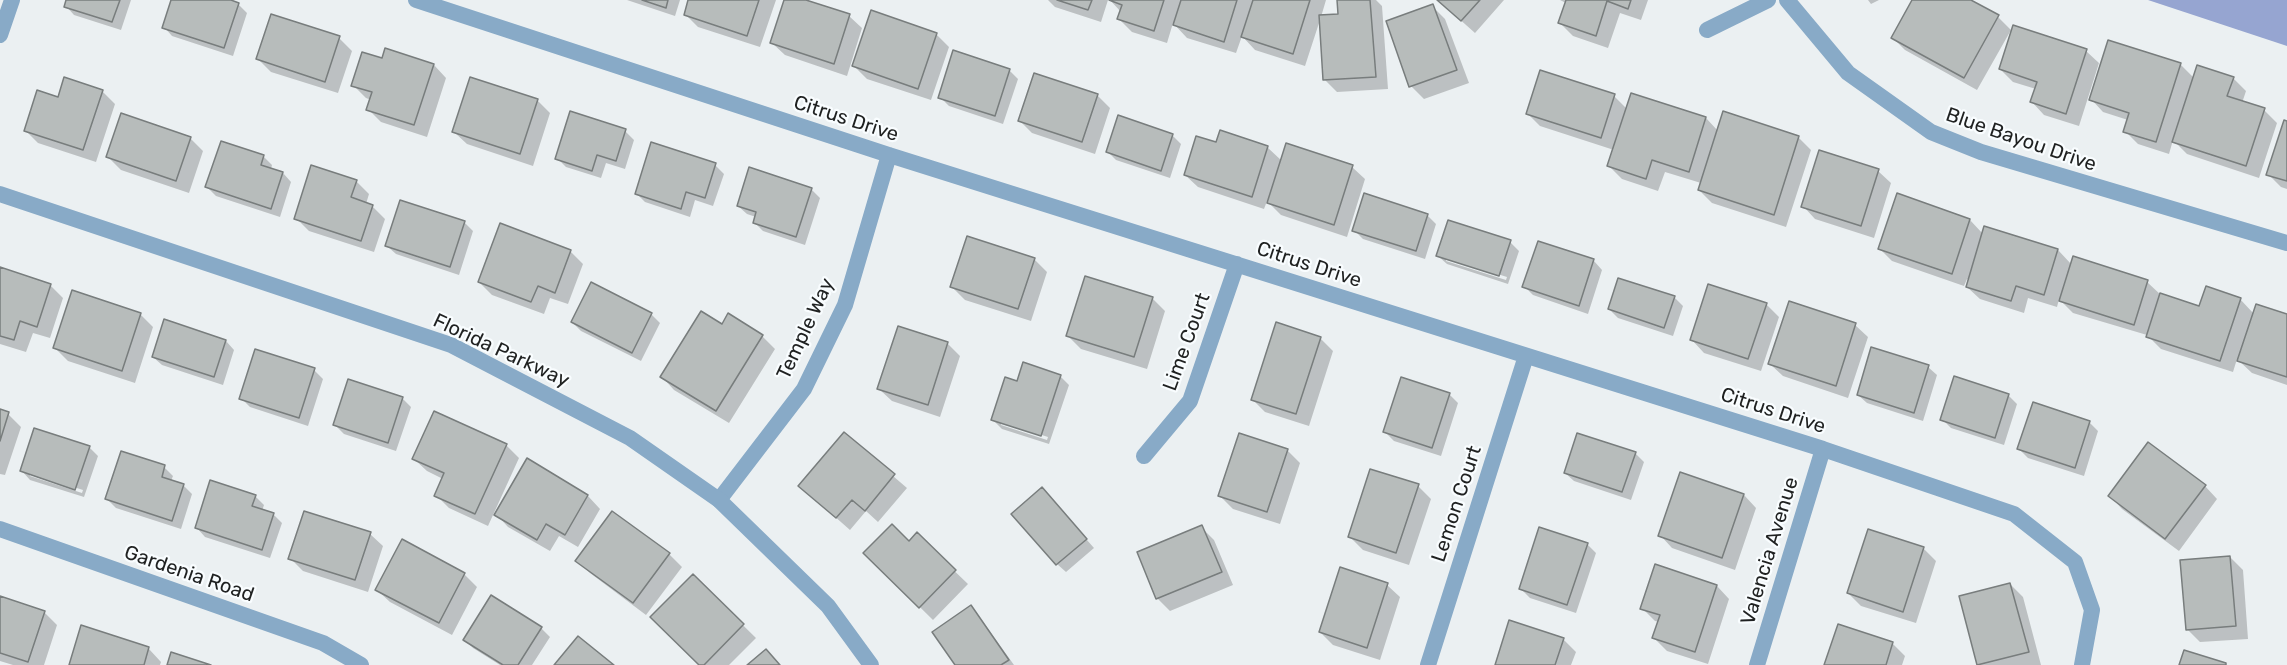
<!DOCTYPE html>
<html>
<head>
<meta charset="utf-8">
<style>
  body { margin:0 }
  canvas { display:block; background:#ebf0f2 }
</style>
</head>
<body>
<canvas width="2287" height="665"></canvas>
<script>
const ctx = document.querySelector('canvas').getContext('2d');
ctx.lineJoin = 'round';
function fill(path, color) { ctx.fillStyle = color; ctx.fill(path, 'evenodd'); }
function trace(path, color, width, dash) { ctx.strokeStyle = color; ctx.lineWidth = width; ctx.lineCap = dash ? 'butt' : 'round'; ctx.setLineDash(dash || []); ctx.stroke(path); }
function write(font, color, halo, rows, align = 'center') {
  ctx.font = font + ' Rubik,sans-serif'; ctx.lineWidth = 4.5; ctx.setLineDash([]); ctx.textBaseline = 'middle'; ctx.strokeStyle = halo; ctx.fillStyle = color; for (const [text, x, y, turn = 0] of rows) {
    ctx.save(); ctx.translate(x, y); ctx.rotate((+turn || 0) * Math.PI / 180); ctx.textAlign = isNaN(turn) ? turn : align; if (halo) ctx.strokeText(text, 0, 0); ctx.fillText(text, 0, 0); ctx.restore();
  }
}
fill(new Path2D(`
  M2148,0H2287V46Z`), '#96a5d1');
fill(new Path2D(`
  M68,0H131L121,30L74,15L66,6Z
  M172,0H226L238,4L247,13L233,56L172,36L164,27Z
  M627,0H680L675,16Z
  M690,0H776L760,47L698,27L685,14Z
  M786,0H801L849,16L862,28L847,76L785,55L772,43Z
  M1048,0H1108L1101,22L1055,7Z
  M1110,0H1326L1321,17L1340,16L1339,0H1376L1382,6L1388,89L1337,92L1324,79L1320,20L1305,66L1255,50L1242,36L1236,53L1187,38L1173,23L1167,43L1132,32L1119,19L1121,12Z
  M1438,0H1504L1475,33Z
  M1560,0H1648L1641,20L1620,13L1608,48L1573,36L1560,23L1566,3Z
  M1868,0H1879L1871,4Z
  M1913,0H1968L1998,17L2011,30L1977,90L1905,50L1892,37Z
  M1432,6L1445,19L1469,83L1424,99L1411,86Z
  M936,34L949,47L931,100L867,79L854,66Z
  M339,38L352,51L338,93L271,72L258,59Z
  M2109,41L2181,65L2194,78H2233L2246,91L2242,103L2264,110L2277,123L2259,178L2187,154L2173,140L2169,154L2138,144L2125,131L2128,120L2103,112L2091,99Z
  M2086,51L2099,63L2079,126L2044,115L2032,102L2036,89L2013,82L2000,69Z
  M382,60L434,65L446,78L427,137L381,122L368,109L371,100L366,98L353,85Z
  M1009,70L1018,79L1003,124L949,106L940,97Z
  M102,91L115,104L96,162L38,143L25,130L59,99Z
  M1632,94L1706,118L1718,131L1798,137L1811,150L1786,227L1712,203L1699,190L1701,183L1665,172L1658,191L1622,179L1609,166L1614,150L1540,126L1527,113L1614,96L1627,109Z
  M1097,95L1110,108L1095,154L1032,133L1020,121Z
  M537,100L550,113L533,166L467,144L454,132Z
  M2287,123V189L2281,187L2268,174Z
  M625,131L634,140L625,169L606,163L601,178L566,167L557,158Z
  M1172,135L1181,144L1170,178L1116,160L1108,152Z
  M190,138L203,151L189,193L121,170L108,157Z
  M1267,147L1282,161L1352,167L1365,179L1347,237L1281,215L1267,201L1264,209L1198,187L1185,175Z
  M263,156L272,165L271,169L283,173L291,182L280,217L216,196L207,187Z
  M715,165L724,174L713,206L695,200L690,217L645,202L636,193Z
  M1878,171L1891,183L1874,238L1815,219L1803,206Z
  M356,181L369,194L366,204L372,206L385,219L374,252L309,231L296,218Z
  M811,189L820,198L805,245L763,231L754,222L756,217L747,214L738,206Z
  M1427,215L1436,224L1425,259L1363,239L1354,230Z
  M1970,220L1983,234L2058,250L2072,265L2147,282L2161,295L2200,308L2240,299L2254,314L2287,315V385L2252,373L2237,359L2233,372L2161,349L2147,335L2073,313L2059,299L2057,307L2028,298L2024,313L1980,299L1967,287L1969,280L1967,279L1964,286L1892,261L1880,249Z
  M464,222L473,231L459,275L396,254L387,246Z
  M1510,242L1519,251L1508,284L1447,264L1438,256ZM1446,258L1507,277L1506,280L1446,261Z
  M1539,243L1594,261L1602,270L1588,314L1533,295L1524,286Z
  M570,251L583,264L568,304L550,298L544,314L492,295L479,282Z
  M1034,259L1047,272L1031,321L965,300L952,287Z
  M0,269L50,285L63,298L50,338L33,333L26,352L0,344Z
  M1674,297L1683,306L1673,336L1618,318L1609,309Z
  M1152,298L1165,311L1147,369L1081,349L1068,336Z
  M1766,304L1779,317L1761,371L1704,353L1692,340Z
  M140,314L153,327L135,383L68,361L55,348Z
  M651,314L660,323L641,361L581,331L572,322Z
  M1855,325L1868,337L1848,398L1783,376L1770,364Z
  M722,326L762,336L775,349L729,423L674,390L662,377Z
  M1320,338L1333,351L1309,426L1265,412L1252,399Z
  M226,341L234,350L223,385L162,365L153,357Z
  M947,343L960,356L940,417L892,401L879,389Z
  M1928,367L1937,375L1923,421L1867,403L1858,395Z
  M314,370L323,379L308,426L250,407L241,398Z
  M1060,376L1069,385L1049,444L1002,429L993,420L1018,383ZM1001,422L1048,437L1047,440L1001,425Z
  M1449,394L1458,403L1441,456L1394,441L1385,432Z
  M2008,395L2017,404L2004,445L1951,428L1942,419Z
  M402,398L411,407L396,451L344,434L335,425Z
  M0,411L8,414L21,427L5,475L0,474Z
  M2089,422L2098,431L2084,476L2028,458L2019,449Z
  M844,434L907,488L878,522L866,511L850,530L800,486Z
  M506,445L519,458L488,526L449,508L436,495L443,479L427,471L414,459Z
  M89,447L98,456L84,497L30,480L22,471ZM30,473L83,490L82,493L30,476Z
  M1287,450L1300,463L1280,524L1233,509L1220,496Z
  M1635,453L1644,462L1631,500L1574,481L1565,473Z
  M164,467L173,476L171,481L183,485L192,494L181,529L116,508L107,499Z
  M1681,474L1744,495L1756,508L1735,570L1672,548L1660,535Z
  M1418,486L1431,499L1409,565L1363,550L1350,537Z
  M2205,486L2217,499L2179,551L2122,509L2110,496Z
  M255,496L264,505L262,511L273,514L282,523L270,558L205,537L197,528Z
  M588,496L600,509L578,547L559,536L550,551L508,527L496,514Z
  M1050,498L1094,548L1066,572L1057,564Z
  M1201,527L1214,540L1233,585L1170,611L1157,598Z
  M370,534L383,546L368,592L303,571L290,558Z
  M917,535L968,584L933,620L865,553L909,543Z
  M1587,544L1596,553L1576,613L1530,598L1521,589Z
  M1923,548L1936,561L1916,623L1861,606L1848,593Z
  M669,554L682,567L646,615L590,573L577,561Z
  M2230,557L2243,570L2248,639L2200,642L2187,629Z
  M464,574L477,587L452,635L390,602L377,590Z
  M693,576L756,638L729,665H701Z
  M2010,584L2023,597L2041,665H1980Z
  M1387,585L1400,597L1380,660L1333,645L1320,632Z
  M1717,586L1729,599L1708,664L1667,651L1654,638L1659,622L1655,621L1642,608Z
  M0,598L44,612L57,625L44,665H13L0,661Z
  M971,607L979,616L1014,665H957Z
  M82,627L149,649L161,662L160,665H70Z
  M541,628L550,637L532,665H500L473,648L465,640Z
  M1563,639L1576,652L1571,665H1496Z
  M1892,643L1905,656L1902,665H1826Z`), '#0003');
const building = new Path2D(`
  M66,0H120L112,22L64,7Z
  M171,0H231L239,3L224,48L162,28Z
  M642,0H668L666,8Z
  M688,0H759L747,36L684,15Z
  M784,0H806L850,14L834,64L770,43Z
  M1057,0H1092L1088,10Z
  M1109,0H1164L1154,31L1117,19L1122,5Z
  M1181,0H1237L1224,42L1173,25Z
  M1253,0H1310L1293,54L1241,37Z
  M1337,0H1370L1376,77L1323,80L1319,15L1338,14Z
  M1437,0H1480L1461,21Z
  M1566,0H1631L1628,9L1607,1L1596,36L1558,23Z
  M1912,0H1971L1999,15L1964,78L1891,38Z
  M1433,4L1457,70L1409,87L1386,21Z
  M871,10L937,33L918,89L852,66Z
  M271,14L340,36L325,82L256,59Z
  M2013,25L2087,49L2066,114L2030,102L2037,82L1999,69Z
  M2108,40L2181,63L2156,142L2123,132L2129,113L2089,100Z
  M385,48L434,64L414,125L366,110L372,92L351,86L362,52L382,58Z
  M953,50L1010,69L995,116L938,98Z
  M2197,65L2234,77L2227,96L2265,108L2246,166L2172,142Z
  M1540,70L1615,94L1601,138L1526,114Z
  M1034,73L1098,94L1082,142L1018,121Z
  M64,77L103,90L83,150L24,131L37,90L58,97Z
  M470,77L538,99L520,154L452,132Z
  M1631,93L1706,117L1689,172L1652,160L1646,179L1607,166Z
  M570,111L626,129L616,161L597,155L592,171L555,159Z
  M1723,111L1799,136L1774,215L1698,190Z
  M121,113L191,137L176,181L106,157Z
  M1118,115L1173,134L1161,171L1106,152Z
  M2284,120L2287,121V181L2266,175Z
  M1220,130L1268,146L1252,197L1184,175L1196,136L1216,142Z
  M221,141L264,155L261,165L283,172L271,209L205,187Z
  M651,142L716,163L705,198L686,192L681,209L635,194Z
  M1286,143L1353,165L1334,225L1267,203Z
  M1819,150L1879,169L1861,226L1801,207Z
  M311,165L357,180L351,197L373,205L361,241L294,219Z
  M749,167L812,188L796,237L753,223L756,212L737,206Z
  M1364,193L1428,214L1416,251L1352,231Z
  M1897,193L1970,219L1952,274L1878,249Z
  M400,200L465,221L450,267L385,246Z
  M1448,220L1511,240L1499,276L1436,256Z
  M500,223L571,250L555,293L538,286L531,302L478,282Z
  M1984,226L2058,249L2044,295L2016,286L2011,301L1966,287Z
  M967,236L1035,258L1018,309L950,287Z
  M1538,241L1594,259L1579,306L1522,287Z
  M2073,256L2148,280L2134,325L2059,301Z
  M0,267L51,284L37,327L20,321L14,340L0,336Z
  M1085,276L1153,297L1134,357L1066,336Z
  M1618,278L1675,296L1664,328L1608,309Z
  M591,282L652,313L632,353L571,322Z
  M1708,284L1767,303L1748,359L1690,340Z
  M2206,286L2241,298L2220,361L2146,337L2160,293L2199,306Z
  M72,290L141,313L122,371L53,348Z
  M1789,301L1856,323L1836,386L1768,364Z
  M2256,304L2287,314V377L2237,361Z
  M701,311L722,324L728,313L763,335L716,411L660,377Z
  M164,319L226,340L214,377L152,357Z
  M1276,322L1321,337L1296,414L1251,400Z
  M898,326L948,342L928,405L877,389Z
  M1871,347L1929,365L1914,413L1857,395Z
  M255,349L315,368L299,418L239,399Z
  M1023,362L1061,375L1041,436L991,420L1005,377L1017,381Z
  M1954,376L2009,394L1995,438L1940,420Z
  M1401,377L1450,393L1432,448L1383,432Z
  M348,379L403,397L388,443L333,425Z
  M2033,402L2090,421L2075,468L2017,449Z
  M0,409L9,412L0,441Z
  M434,411L507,444L475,514L434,496L444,473L412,459Z
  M34,428L90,446L75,490L20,471Z
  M844,432L895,474L865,511L852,500L836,518L798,486Z
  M1239,433L1288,449L1267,512L1218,496Z
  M1577,433L1636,452L1622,492L1564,473Z
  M2148,442L2206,485L2165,539L2108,496Z
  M121,451L165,465L162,477L184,484L172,521L105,499Z
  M527,458L588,495L565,535L546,524L537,540L494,515Z
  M1370,469L1419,484L1396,553L1348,537Z
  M1680,472L1744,494L1722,558L1658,536Z
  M210,480L256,495L252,506L274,513L262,550L195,528Z
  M1042,487L1087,539L1056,565L1011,514Z
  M304,511L371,532L355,580L288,559Z
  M612,511L670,553L633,603L575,561Z
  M892,524L909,541L917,532L956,570L919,608L863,553Z
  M1202,525L1222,572L1156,599L1137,552Z
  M1539,527L1588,543L1567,605L1519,589Z
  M1868,529L1924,547L1903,612L1847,593Z
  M402,539L465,573L439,623L375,590Z
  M2230,556L2236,626L2186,630L2180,560Z
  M1655,564L1717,585L1695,652L1652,638L1660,615L1640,609Z
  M1340,567L1388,583L1367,648L1319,632Z
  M693,574L744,624L704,665H699L650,617Z
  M2010,583L2029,652L1977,665L1959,596Z
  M491,595L542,627L518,665H503L463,640Z
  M0,596L45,611L28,662L0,653Z
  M971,605L1009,660L1001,665H955L932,632Z
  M1509,620L1564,638L1555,665H1495Z
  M1838,624L1893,642L1886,665H1824Z
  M81,625L149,647L144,665H69Z
  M578,636L614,665H554Z
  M766,649L780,665H747Z
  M2184,650L2226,663V665H2179Z
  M171,652L211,665H167Z`);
fill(building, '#b7bcbb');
trace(building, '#787d7d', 1.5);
trace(new Path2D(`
  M416,0L889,155L1823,449L2014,514L2075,562L2092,610L2082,665
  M1787,0L1848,73L1931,132L1981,152L2287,243
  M1707,30L1768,0
  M0,35L12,0
  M1144,456L1190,401L1237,264
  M719,500L804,389L845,305L889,155
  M0,529L323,643L361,665
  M1428,665L1526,356
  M1757,665L1823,449`), '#88aac7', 16);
trace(new Path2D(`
  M0,194L451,345L630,438L719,500L828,606L871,665`), '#88aac7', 16);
write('20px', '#1f2121', '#f9fdff', [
  ["Citrus Drive",846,119,18],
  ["Blue Bayou Drive",2021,140,19],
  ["Citrus Drive",1309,265,18],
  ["Temple Way",806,329,-65],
  ["Lime Court",1187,342,-70],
  ["Florida Parkway",501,351,25],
  ["Citrus Drive",1773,411,18],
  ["Lemon Court",1457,504,-72],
  ["Valencia Avenue",1770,551,-73],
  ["Gardenia Road",189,574,19]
]);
</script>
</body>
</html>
